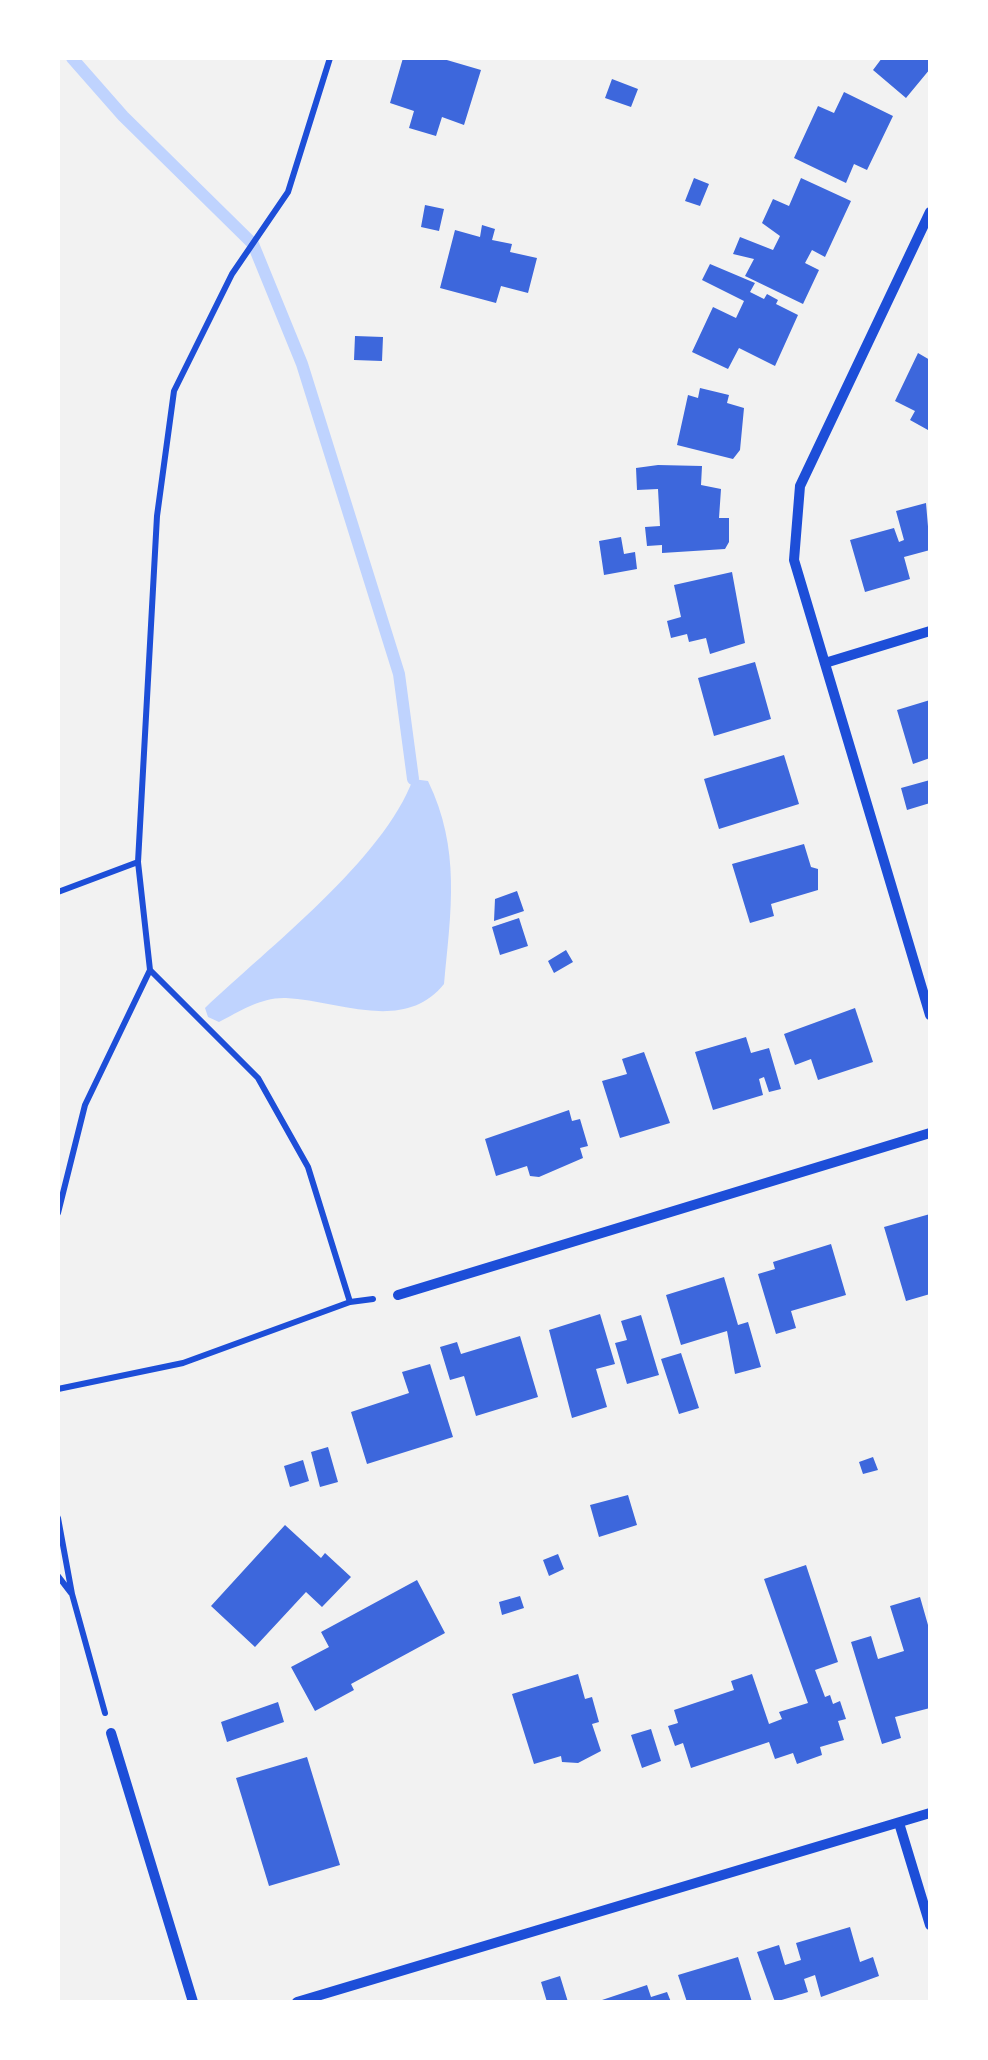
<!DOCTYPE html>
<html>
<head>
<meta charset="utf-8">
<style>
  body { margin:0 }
  #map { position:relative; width:988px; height:2060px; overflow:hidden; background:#f2f2f2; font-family:Lato,sans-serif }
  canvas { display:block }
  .frame { position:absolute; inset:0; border:60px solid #fff; pointer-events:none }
</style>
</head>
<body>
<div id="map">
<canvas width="988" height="2060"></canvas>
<div class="frame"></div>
</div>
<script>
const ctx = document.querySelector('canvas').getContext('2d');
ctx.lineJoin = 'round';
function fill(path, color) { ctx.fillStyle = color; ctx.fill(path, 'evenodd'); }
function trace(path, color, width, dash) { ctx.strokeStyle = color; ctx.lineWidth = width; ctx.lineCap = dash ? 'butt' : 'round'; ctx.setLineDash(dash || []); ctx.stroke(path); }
fill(new Path2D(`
  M413,779L428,781C461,849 451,911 444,984C404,1034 337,1000 286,998C262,997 240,1011 219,1022L208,1017L205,1008C268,948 384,859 413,779Z`), '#bfd3fe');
trace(new Path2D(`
  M72,58L123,116L253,244L302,364L399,674L413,779`), '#bfd3fe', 12);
fill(new Path2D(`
  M403,58H440L481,70L464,125L442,117L436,136L409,128L414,111L390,103Z
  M882,58H930V69L906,98L873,70Z
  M612,79L638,89L631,107L605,98Z
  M844,92L893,116L867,170L854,164L846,183L794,158L818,106L834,113Z
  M694,178L709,184L700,206L685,201Z
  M801,178L851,201L825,257L812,250L805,263L819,270L803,304L745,276L754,259L733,254L740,237L773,250L780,236L762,223L773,199L789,206Z
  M425,205L444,209L439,231L421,227Z
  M482,225L495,229L492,240L512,244L510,252L537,258L528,293L501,286L496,303L440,288L455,230L480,237Z
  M710,264L755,283L750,292L764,299L767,294L778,300L776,304L798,315L775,366L739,348L728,369L692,352L713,307L736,318L744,301L702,280Z
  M355,336L383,337L382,361L354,360Z
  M918,353L930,360L928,430L910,420L915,411L895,401Z
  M700,388L729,395L727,403L744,408L740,450L733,459L677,445L688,395L698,398Z
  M658,465L702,466L701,485L721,489L719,518H729V542L725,549L662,553V545L647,546L645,527L660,526L658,489L637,490L636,468Z
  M926,503L930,550L904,557L910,579L865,592L850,540L894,528L899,542L904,540L896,511Z
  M621,537L624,554L635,552L637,569L604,575L599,541Z
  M732,572L745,643L710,654L706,638L689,642L687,634L671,638L667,621L681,617L674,585Z
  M755,662L771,719L714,736L698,678Z
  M930,700V758L913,764L897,710Z
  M784,755L799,804L719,829L704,779Z
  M930,780V803L907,810L901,788Z
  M804,844L811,867L818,869V890L771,904L774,916L750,923L732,864Z
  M517,891L524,911L494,921L495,899Z
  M519,918L528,946L500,955L492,927Z
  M566,950L573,962L554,973L548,961Z
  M855,1008L873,1062L818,1080L811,1059L795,1065L784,1034Z
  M746,1037L751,1053L769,1048L781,1089L769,1092L764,1077L759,1079L763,1095L713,1110L695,1052Z
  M644,1052L670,1123L620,1138L602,1081L627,1074L622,1059Z
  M569,1110L572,1121L580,1119L588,1146L580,1148L583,1158L539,1177L530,1176L527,1166L496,1176L485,1139Z
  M930,1214V1294L906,1301L884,1227Z
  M831,1244L846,1295L791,1311L796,1328L776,1334L758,1274L775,1269L773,1262Z
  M724,1277L738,1325L748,1322L761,1367L735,1374L727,1331L681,1345L666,1295Z
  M600,1314L615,1364L596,1369L607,1407L572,1418L549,1330Z
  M641,1315L659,1375L627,1384L615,1343L627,1340L621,1321Z
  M520,1336L538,1397L476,1416L464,1376L450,1380L440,1347L457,1342L461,1354Z
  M681,1353L699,1408L679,1414L661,1359Z
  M430,1364L453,1437L367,1464L351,1412L409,1393L402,1372Z
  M328,1447L338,1482L320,1487L311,1452Z
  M873,1457L878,1470L863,1474L859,1462Z
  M303,1460L309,1481L290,1487L284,1466Z
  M628,1495L637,1525L599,1537L590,1505Z
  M285,1525L321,1558L325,1553L351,1577L322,1607L306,1592L255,1647L211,1606Z
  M558,1554L564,1569L549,1576L543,1560Z
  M806,1565L838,1662L815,1670L825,1697L830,1695L833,1704L840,1701L846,1719L838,1721L844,1740L820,1747L822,1755L797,1764L793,1753L775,1759L769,1742L691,1768L683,1743L675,1746L668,1726L678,1723L674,1710L734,1690L731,1681L752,1674L769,1724L782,1719L779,1712L808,1703L764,1579Z
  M417,1580L445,1633L351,1684L354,1690L315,1711L291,1667L329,1647L321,1632Z
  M520,1596L524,1608L502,1615L499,1602Z
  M920,1597L930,1632V1708L895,1717L901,1738L882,1744L851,1642L871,1636L878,1659L904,1651L890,1606Z
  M578,1674L585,1699L592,1697L599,1722L592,1724L601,1751L578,1763L562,1762L561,1756L534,1764L512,1694Z
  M278,1702L284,1722L227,1742L221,1722Z
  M651,1729L661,1761L642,1768L631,1735Z
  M307,1757L340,1865L269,1886L236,1778Z
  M850,1927L860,1962L873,1957L879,1976L821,1997L815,1975L804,1979L808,1992L775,2002L757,1952L779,1945L785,1965L801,1960L796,1943Z
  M738,1957L752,2002H687L678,1975Z
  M560,1976L568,2002H547L541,1982Z
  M647,1985L651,1997L667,1992L671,2002H596Z`), '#3d67dc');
trace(new Path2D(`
  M330,58L288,192L232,274L174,391L157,516L138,862L150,970L258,1078L308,1167L350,1302
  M58,892L138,862
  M58,1213L85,1105L150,970
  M58,1389L183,1363L350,1302L373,1299
  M58,1518L72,1594L105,1713
  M58,1576L71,1593`), '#1d4ed8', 6);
trace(new Path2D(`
  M930,212L800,486L794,560L930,1015
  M825,663L930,631
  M398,1295L930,1133
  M111,1733L193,2002
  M899,1823L930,1925
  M297,2002L930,1813`), '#1d4ed8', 10);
</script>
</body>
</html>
